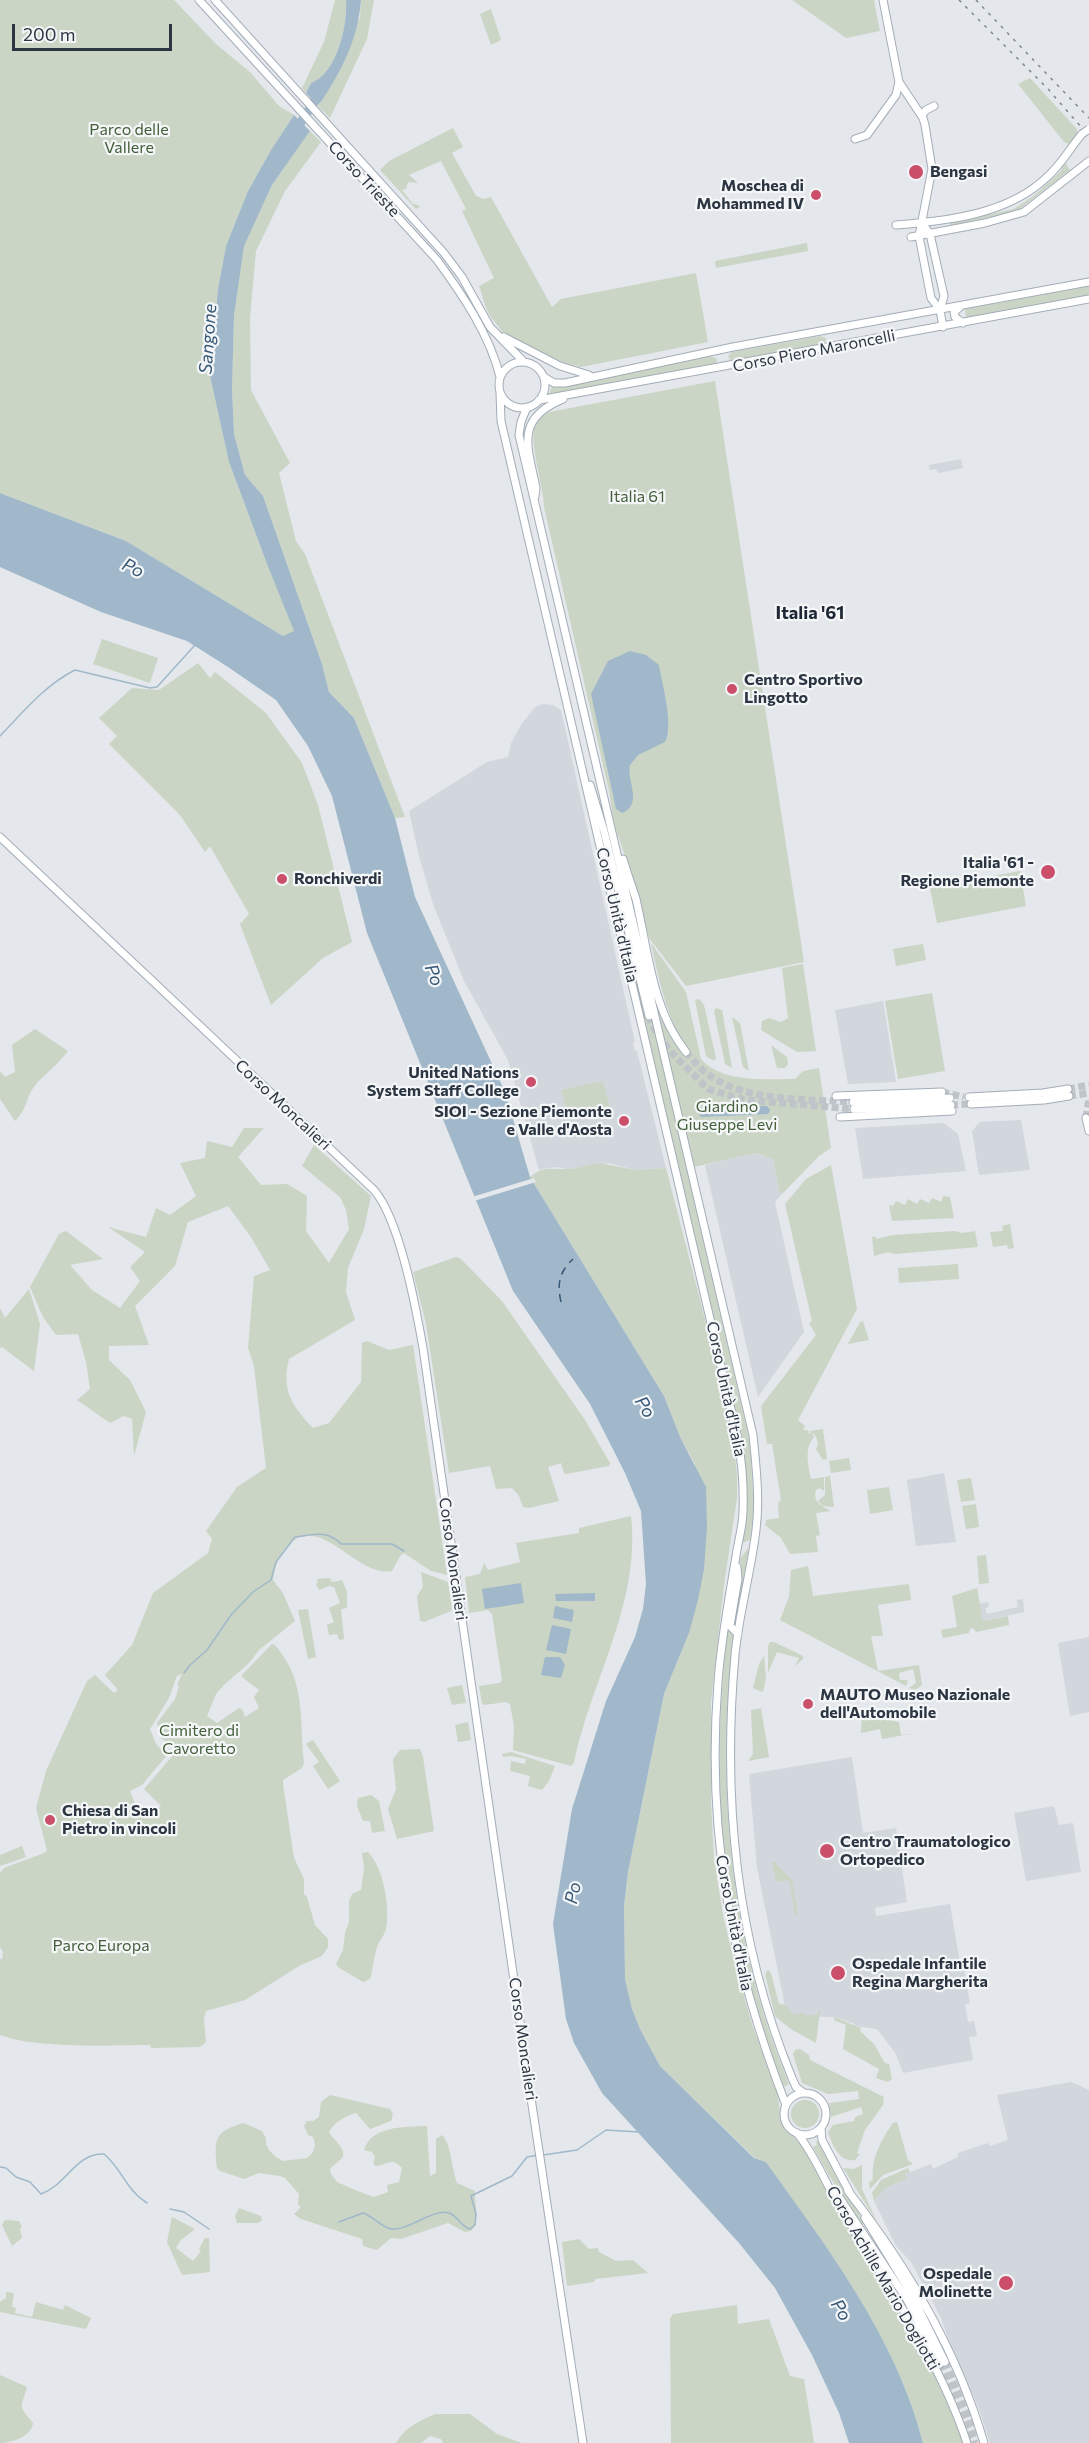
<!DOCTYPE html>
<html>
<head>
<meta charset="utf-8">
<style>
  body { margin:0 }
  #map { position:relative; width:1089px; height:2443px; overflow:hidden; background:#e4e7eb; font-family:Commissioner,sans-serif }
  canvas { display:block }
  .scale { position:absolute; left:12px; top:24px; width:160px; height:27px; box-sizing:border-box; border:3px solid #2c3643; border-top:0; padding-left:8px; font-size:18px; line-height:21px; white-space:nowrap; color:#2c3643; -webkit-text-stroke:4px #f4f6f8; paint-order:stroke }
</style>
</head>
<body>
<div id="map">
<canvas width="1089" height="2443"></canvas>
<div class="scale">200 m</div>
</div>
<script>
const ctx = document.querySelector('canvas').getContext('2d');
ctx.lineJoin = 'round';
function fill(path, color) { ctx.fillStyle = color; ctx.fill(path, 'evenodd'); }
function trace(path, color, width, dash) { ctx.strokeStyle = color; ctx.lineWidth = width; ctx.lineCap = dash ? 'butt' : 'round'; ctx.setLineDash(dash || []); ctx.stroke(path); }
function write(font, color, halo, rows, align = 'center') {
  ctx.font = font + ' Commissioner,sans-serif'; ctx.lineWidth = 4.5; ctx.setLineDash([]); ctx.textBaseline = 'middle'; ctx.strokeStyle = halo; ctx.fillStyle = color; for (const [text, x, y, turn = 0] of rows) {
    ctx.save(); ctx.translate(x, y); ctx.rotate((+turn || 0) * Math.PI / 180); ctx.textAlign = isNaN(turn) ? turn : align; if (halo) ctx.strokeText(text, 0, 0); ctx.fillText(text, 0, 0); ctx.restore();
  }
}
fill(new Path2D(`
  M961,459L963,468L939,473L935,469L930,470L929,465Z
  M542,704L553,705L561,710L635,1042L633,1043L635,1051H637L666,1168L635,1170L609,1163L567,1169L555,1167L539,1170L508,1060L464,981L433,904L419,856L409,811L487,762L508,757L511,743L521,725L534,708Z
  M883,1001L896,1082L848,1084L835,1010Z
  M1021,1120L1030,1170L979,1175L972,1131L980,1122Z
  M944,1123L958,1134L966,1171L863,1179L855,1128Z
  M755,1153L773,1159L779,1191L782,1194L775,1202L804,1332L758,1397L705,1165Z
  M944,1473L956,1542L916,1546L907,1480Z
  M1023,1599L1024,1612L983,1621L979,1604L988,1602L989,1607L985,1608L987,1614L1018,1607L1017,1600Z
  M1089,1637V1712L1070,1716L1058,1643Z
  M852,1757L863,1833L896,1828L907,1902L875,1908L876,1916L950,1904L961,1969H964L965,1974L970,2003L965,2004L968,2022L974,2021L977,2036L969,2037L973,2060L903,2073L896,2054L877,2029L855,2026V2024L834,2017L787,2016L757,1868L749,1774Z
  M1054,1806L1059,1825L1073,1823L1081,1872L1026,1881L1014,1813Z
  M1071,2082L1089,2090V2443H990L979,2409L950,2344L941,2318L911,2262L896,2246L874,2201L886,2188L906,2178L905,2174L931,2164L933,2169L958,2157V2153L988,2143L990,2146L1008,2140L997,2095Z`), '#d2d7dd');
fill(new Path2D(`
  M0,0H174L217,45L250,72L279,106L294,115L271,150L248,191L226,246L218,289L210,376L229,462L267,564L295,631L283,636L126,541L0,493Z
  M335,0H346C348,24 337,74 311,83L306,93L302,88L324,42Z
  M361,0H374L367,39L330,118L317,105L321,102L360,17Z
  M792,0H874L880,31L846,38Z
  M491,9L501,40L491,45L480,14Z
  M1030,78L1076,128L1079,134L1069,144L1064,142L1018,84Z
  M453,128L463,147L452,153L476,196L484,199L491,197L552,307L561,299L696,273L708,342L581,367L565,363L503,335C501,327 493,322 489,314C484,305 483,296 479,286L494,278L462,211L466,209L441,161L409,175L418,183L408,182L406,189L402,190L413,204L418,205L420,207L416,209L380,170L389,161Z
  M310,131L321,142L285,191L256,251L250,318L251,390L290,463L279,473L296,541L305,554L405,817L395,818L354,718L329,692L322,664L263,496L245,475L234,434L232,389L234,316L244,245L272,185Z
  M1065,162L1070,170L1017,211L951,226L950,223L1014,209L1036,194L1062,170V167Z
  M807,243L808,251L716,268L715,261Z
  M1089,286V296L966,318L965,309Z
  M820,336L826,338L825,344L823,345L731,361L728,356L732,352Z
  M710,356L717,359L716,365L549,396L552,385L559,387Z
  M715,381L804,962L686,986L649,938L638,893L614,824L609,791L544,507C544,486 526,436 537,420C540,417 546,414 549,412Z
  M102,639L158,658L150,683L93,664Z
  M198,663L210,678L215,672L266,713L302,763L318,805L352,942L323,958L271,1005L240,924L249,914L210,846L205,852L180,815L109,744L117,736L99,718L132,688L159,690Z
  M1020,871L1026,906L937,923L930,888Z
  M651,943L686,992L701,1059C722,1083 765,1079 795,1079L803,1071L819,1068L831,1148L819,1156L782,1194L779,1191L773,1159L756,1153L694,1167L658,1013L682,1053L687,1049C666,1016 659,980 651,943Z
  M923,944L926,960L896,966L893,949Z
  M803,964L816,1051L797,1052L761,1030L762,1021L769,1018L781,1022L788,1018L782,968Z
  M637,990L646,1017L651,1015L750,1443L754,1509L750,1540L742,1543C748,1509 748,1477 743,1443Z
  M932,993L945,1071L898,1079L885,1001Z
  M699,999L704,1005L716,1058L714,1061L706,1056L695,1000Z
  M716,1008L722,1010L732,1068L725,1064L714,1011Z
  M732,1017L740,1023L749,1071L743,1067Z
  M35,1029L68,1051C58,1065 43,1075 34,1087C25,1099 28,1108 15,1121L0,1099V1071L5,1077L15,1072L12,1045Z
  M771,1045L787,1057L788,1064L785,1068H777Z
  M603,1081L610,1108L568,1118L561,1090Z
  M244,1128H264L238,1157L261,1185L287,1184L307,1196L306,1231L329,1263L349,1229L346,1210L340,1197L302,1166L314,1145L371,1196L364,1229L348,1268L346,1292L355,1320L289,1359C281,1390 292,1406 313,1428L329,1423L361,1382L362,1343L367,1341L389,1350L413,1345L447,1575L431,1571L404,1553L400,1556L392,1571C358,1578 321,1514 291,1543C278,1555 276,1563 273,1580L283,1593L295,1621L259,1650L249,1663L224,1685L216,1694L207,1716L217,1723L239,1708L242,1709L245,1717L259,1708L254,1697L259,1690L242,1677V1675L269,1647L272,1644L275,1645C307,1682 299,1719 304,1763L302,1768L283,1780V1784L294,1858L304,1879V1894L307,1897L315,1925L328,1939V1947L322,1956L299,1966L245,2000L206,2011L204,2020L206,2042L200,2047L151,2048L150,2045C108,2045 38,2049 0,2035V1959H2L3,1952L0,1947V1873L4,1868L44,1853L47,1850L36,1808L46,1771L87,1681L95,1675L114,1693L118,1690L105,1675L132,1645L153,1593L208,1553L212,1539L206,1531L237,1487L266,1468L254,1366L248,1348L254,1276L270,1270L251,1237L228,1206L188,1222L175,1266L135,1306L149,1345L109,1346V1360L130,1380L146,1412L134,1456L132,1419L124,1416L110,1423L77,1400L90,1389L86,1362L78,1334L56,1335L43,1317L30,1287L59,1234L66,1231L103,1259L70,1265L92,1290L120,1308L140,1281L130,1267L145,1252L108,1227L146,1237L156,1208L170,1215L196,1196L180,1163L205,1158L207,1141L232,1147ZM182,1674L177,1685L179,1686L175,1699L157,1723L161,1738L175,1748V1753L144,1789L161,1806L152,1815L135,1804L130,1791L142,1785L167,1755L156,1744L150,1729L169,1698L177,1676Z
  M600,1163L635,1170L666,1168L714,1354L734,1447L737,1475V1498L724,1585L711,1702V1801L714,1859L723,1915L735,1965L752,2024L778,2095L781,2123L786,2131L801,2143L827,2190L894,2298L951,2408L964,2443H923C896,2337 828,2250 766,2162L755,2158L660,2066L640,2029L632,2009L625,1979L624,1906L628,1872L664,1694L689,1633L695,1464L681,1439L664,1396L530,1177C544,1166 549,1169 566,1169C577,1169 589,1164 600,1163Z
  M831,1165L857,1309L798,1420L805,1426L803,1430H808L809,1434L811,1433L810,1431L823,1429L827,1459L823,1460L816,1449C820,1444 817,1436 812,1433L814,1437C804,1449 808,1464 811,1479L824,1477V1491L819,1488L816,1490C812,1503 824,1507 831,1511L816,1513L820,1535L816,1536L818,1552L790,1554L781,1538L765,1525L766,1520L779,1518L778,1503L781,1500L772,1444H767L761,1406L816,1335L809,1323L812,1321L785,1204L806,1179Z
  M943,1196L950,1197L954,1218L892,1221L889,1205L893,1206L896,1201L905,1205L908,1199L917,1204L920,1199L929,1203L932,1198L941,1202Z
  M1010,1224L1014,1248L1008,1249L1007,1245L993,1247L990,1232L1003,1231L1002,1226Z
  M955,1231L962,1233L975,1231L978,1247L895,1254L888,1252L874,1256L872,1237L875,1236L876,1239L893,1235Z
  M456,1257L461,1259L502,1301L585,1420L610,1463L609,1466L566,1474L564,1473L561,1463L548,1467L559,1501L529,1508L523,1507L519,1496L512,1488L496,1489L490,1466L449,1473L426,1324L413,1272Z
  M958,1264L959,1279L899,1283L898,1268Z
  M29,1289L40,1324L34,1371L2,1347L0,1348V1308L5,1318Z
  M863,1321L869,1340L848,1344L860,1322Z
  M849,1458L851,1470L831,1473L829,1461Z
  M830,1476L834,1507L823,1506L818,1501L825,1495V1477Z
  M971,1478L975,1500L961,1502L957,1480Z
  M889,1487L893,1510L870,1514L867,1490Z
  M976,1504L979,1527L966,1529L962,1506Z
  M631,1516C641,1603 591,1680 574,1763L571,1766L513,1750L514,1726L510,1704L506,1702L484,1705L482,1703L479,1686L500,1683L502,1680L492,1614L488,1610L469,1613L465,1577L480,1574L484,1563L488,1570L520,1562L516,1543L579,1533V1528Z
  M749,1547L736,1626L734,1624L742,1577L740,1559Z
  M986,1555L989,1583L979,1584L977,1556Z
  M808,1566L813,1596L909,1584L911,1600L878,1605L883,1636H871L878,1671L919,1665L922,1685L915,1690L909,1688L916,1683L913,1669L899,1673L900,1680H908L906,1686L780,1620L789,1597L791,1570Z
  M421,1572L448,1582L452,1608L451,1611L424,1622L420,1621L417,1596L423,1587Z
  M330,1578L332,1582L342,1580L347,1592V1608L341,1609L344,1639L339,1640L337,1634L329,1635L327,1625L334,1622L329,1608L340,1603L334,1587L329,1586L319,1590L316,1584L318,1582L317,1579Z
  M977,1588L983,1621L1008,1616L1009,1625L976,1632L973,1628L970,1629L969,1633L943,1638L941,1630L957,1627L952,1596Z
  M308,1609L316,1657L308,1659L298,1610Z
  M728,1628L734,1635C715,1787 730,1941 789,2084L784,2087C722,1932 708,1792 728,1628Z
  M770,1642H774L803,1656V1659L795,1666L799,1658L777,1652L768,1673V1646Z
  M764,1656L766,1678L763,1692L753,1688L759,1664Z
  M462,1685L466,1703L452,1705L447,1688Z
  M761,1708L769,1757L748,1761L753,1754L751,1710Z
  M862,1715L899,1722L901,1735L916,1733L882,1739L880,1729L861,1733Z
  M468,1722L471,1740L458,1742L455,1725Z
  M313,1740L340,1781L328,1789L313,1766L319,1762L306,1744Z
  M420,1749L423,1757L434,1831L397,1839L388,1809L396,1789L393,1759L400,1750Z
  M511,1752L555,1766L549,1781L542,1790L528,1786L530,1776L510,1771L511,1761L525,1764L526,1759L511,1756L503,1757L502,1754Z
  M371,1795L379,1801L385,1831L372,1833L370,1821H363L357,1806L358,1798Z
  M22,1846L26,1857L0,1866V1855Z
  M368,1852C384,1869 390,1907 386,1929C384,1937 377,1943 376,1951C373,1960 373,1970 370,1979L363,1982L338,1967L336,1964L343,1950L345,1933L349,1922V1901L352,1894L361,1890L364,1869L362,1853Z
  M772,1862H775L792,1880L798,1914H795L789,1880L776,1882Z
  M768,1970L771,1973L779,2004L786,2005L793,2014L804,2013L806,2016L818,2014V2010H820L816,2043L789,2028L775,2016L765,1974Z
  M834,2017L861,2028L860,2031L874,2044L885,2063L889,2064L892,2079L888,2082L876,2078L879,2069L843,2049L846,2025L834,2020Z
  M800,2049L809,2055L810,2060L884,2097L883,2105L865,2130L857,2153L860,2154L855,2160C840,2163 832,2145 828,2132L833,2125L854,2121L855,2117L863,2114L861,2107L831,2117L829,2103L859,2099L858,2091L828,2094L802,2083L793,2054L795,2050Z
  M330,2095L390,2109L393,2114L391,2121L370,2129L356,2113C347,2115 333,2123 329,2132C333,2140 348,2149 342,2158C339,2162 333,2165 330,2169L331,2174L337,2182L355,2190L374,2197L388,2192L387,2185L399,2182L402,2168C390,2156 389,2165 376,2166L373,2164L375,2157L372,2152L364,2150C372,2125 407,2127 427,2126L430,2176L436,2173V2139L442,2135C451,2143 452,2170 457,2183L475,2191C474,2204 481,2221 471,2231L465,2232L448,2223L401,2239L391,2238L377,2250L363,2246L362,2239L301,2219L294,2214L301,2207L298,2205L299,2194L285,2178L280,2176L259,2173L244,2179L220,2171L217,2168C214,2139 214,2132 243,2123L262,2131L266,2138V2144L269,2150L276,2157L283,2161L307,2158L313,2152L315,2145L313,2137L308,2135L304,2126L307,2121H313L319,2117L321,2102Z
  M791 2114a14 14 0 1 1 28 0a14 14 0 1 1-28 0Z
  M897,2122L908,2160L913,2164L883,2175L870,2189L869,2182L873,2180C871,2158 881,2140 893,2123Z
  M819,2141L864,2223L862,2224L830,2177L813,2147L817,2145L816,2142Z
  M862,2165V2189L877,2222L843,2168L854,2169Z
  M908,2168L910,2172L905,2174L907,2178L886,2188L874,2201L872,2193L881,2180Z
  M239,2208L261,2216L262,2220L258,2223H237L235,2216Z
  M172,2217L195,2229L181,2240L176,2248L193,2261L201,2251L199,2249L205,2238H209L210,2272L183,2275L181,2273L167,2242Z
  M5,2220L19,2221L22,2227L20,2229L22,2238L12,2246L2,2225Z
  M579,2239L589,2249L598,2248L599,2252L616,2261L633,2260L648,2273L595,2279L594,2282L567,2286L562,2242Z
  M6,2292L14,2293L12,2306L16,2308L15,2313L32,2317L36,2302L63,2310L65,2305L91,2318L86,2329L0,2312V2302L6,2298Z
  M737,2305L738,2324L769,2319L790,2376L804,2379L814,2443H671L670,2319L673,2314Z
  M0,2375L27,2387C21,2410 17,2403 33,2423C32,2436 12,2443 0,2443Z
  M436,2414H470L497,2434L522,2443H443L441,2439L430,2436L421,2443H396C404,2428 420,2420 436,2414Z`), '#cad5c5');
fill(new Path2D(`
  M346,0H361C358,39 342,70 321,102L317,105L306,93L311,83C337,74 348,24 346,0Z
  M294,115L310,131L272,185L244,246L234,316L232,389L234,434L245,475L263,496L322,664L329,692L354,718L395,818L415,897L505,1092L530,1177L664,1396L681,1439L706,1487L707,1528L704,1569L698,1600L689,1633L664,1694L628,1872L624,1906L625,1979L632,2009L640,2029L660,2066L754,2158L766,2162C828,2249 896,2337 923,2443H849L839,2413L812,2355L775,2288L739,2243L602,2093L574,2043L566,2019L553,1924L572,1809L606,1701L635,1637L643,1609L646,1584L641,1511L625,1473L590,1404L513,1291L367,933L332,796L308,746L276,700L228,667L187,641L101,612L0,567V493L126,541L283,636L294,631L267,564L229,462L210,376L218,289L226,246L248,191L271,150Z
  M630,651L646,655L659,665C662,683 674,726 665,742L638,755L630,765C626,781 644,804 622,813L616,809L591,694L608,661Z
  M767,1106L770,1110L768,1114L701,1117L698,1113L701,1108Z
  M521,1583L524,1603L485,1609L482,1589Z
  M595,1593V1601H556L555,1594Z
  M555,1606L574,1610L572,1622L553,1618Z
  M552,1625L571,1629L566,1654L546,1650Z
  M545,1657H560L565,1665L561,1678L541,1675Z`), '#a0b8ca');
fill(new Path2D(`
  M534,1178L536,1182L474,1201L472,1197Z`), '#e4e7eb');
trace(new Path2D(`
  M0,736C23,712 45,685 75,670L150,688L157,687L195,645
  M184,1673L190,1665L207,1650L231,1615L253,1592L271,1580L276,1562L295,1537C313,1535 327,1529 341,1544H392L404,1551
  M543,2155L577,2150L606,2130L639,2132
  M0,2167L6,2168L16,2177L30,2182L41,2194C67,2185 75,2153 104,2154C123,2170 125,2189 147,2203
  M170,2209L184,2212L209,2229
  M339,2222L363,2213C373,2216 381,2227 391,2229C409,2231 433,2208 449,2213C458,2216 461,2227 470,2229L475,2225L476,2214L471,2196L512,2176L527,2157L538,2155`), '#a0b8ca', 1.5);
trace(new Path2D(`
  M296,130L321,91`), '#a0b8ca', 9);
trace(new Path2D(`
  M561,1302C557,1284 559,1272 573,1259`), '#375876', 1.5, [8, 6]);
trace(new Path2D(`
  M649,1016L652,1026L670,1051L708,1089L745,1100L854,1109
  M686,1052C693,1060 700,1069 709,1075C745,1102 810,1099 853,1102
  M1068,1089L1089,1085
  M942,1092L964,1097
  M1069,1096L1089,1093
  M951,1105L971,1104
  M1086,1118L1089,1098
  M945,2362L968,2416L975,2443
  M940,2364L963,2418L970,2443`), '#bfc4c9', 7, [7, 3.5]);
const major = new Path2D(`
  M199,0L437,260C462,294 490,335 500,377
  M215,0L444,253L462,277L490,327L524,362
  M899,82L923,118L925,125L932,169L919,236L931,298L940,310
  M922,115L926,110L934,106
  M855,139L867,135L896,95L899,82L883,0
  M922,223L930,234L944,296L940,310L943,327
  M896,225C948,221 1009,214 1047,177C1061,165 1070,148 1082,134
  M911,237L985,223L1024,212L1089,161
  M960,307L954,312L955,317L963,323
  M504,337L560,366L589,375
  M499 385a23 23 0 1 1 46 0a23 23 0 1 1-46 0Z
  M544,377L554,383H565L733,347L1089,282
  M500,393L501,421L738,1439C742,1463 744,1486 743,1511C743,1526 738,1541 736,1556C729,1598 721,1640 718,1682C706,1835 731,1963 786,2105
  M539,400L1089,299
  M527,407L521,422L519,435L753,1435C756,1466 760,1499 756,1530C751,1572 739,1613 735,1655C722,1802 736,1941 792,2078L796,2087L804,2093
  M535,496L536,488C528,447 514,419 563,399
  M590,785L604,831L649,1016
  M0,837L374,1190C400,1220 416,1308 423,1348L531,2098L583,2443
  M623,859C627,873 632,886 636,899C648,950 652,1010 686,1052
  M836,1096L942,1092
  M969,1097L1043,1093L1068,1089
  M853,1102L950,1098
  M971,1104L1044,1100L1069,1096
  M854,1109L951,1105
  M840,1117L952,1111
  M1086,1118L1089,1131
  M737,1567L738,1579L730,1626L738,1634
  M784 2114a21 21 0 1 1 42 0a21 21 0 1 1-42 0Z
  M821,2128L822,2140L850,2193
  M797,2133C815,2155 824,2180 838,2204C885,2282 938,2356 967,2443
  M835,2191L906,2298L940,2364
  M848,2191C907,2266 957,2350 984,2443
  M865,2218L912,2295L945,2362`);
trace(major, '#a3adb7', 9);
trace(major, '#fff', 7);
trace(new Path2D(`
  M959,0L1048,89L1089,136
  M976,0L1089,118`), '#7e8894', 1.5, [3, 6]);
const majorBridge = new Path2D(`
  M1082,134L1089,129`);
trace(majorBridge, '#a3adb7', 9, []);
trace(majorBridge, '#fff', 7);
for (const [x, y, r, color] of [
  [916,172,8,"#cb4e6b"],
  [816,195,6,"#cb4e6b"],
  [732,689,6,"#cb4e6b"],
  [1048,872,8,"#cb4e6b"],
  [282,879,6,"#cb4e6b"],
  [531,1082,6,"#cb4e6b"],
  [624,1121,6,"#cb4e6b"],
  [808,1704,6,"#cb4e6b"],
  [50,1820,6,"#cb4e6b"],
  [827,1851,8,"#cb4e6b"],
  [838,1973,8,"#cb4e6b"],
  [1006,2283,8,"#cb4e6b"]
]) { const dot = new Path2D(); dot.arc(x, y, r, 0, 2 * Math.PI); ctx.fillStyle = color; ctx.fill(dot); trace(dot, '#f4f6f8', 2); }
write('16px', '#435f39', '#f4f6f8', [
  ["Parco delle",129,130],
  ["Vallere",129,148],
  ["Italia 61",637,497],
  ["Giardino",727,1107],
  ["Giuseppe Levi",727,1125],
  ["Cimitero di",199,1731],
  ["Cavoretto",199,1749],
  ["Parco Europa",101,1946]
]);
write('bold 16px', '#2c3643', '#f4f6f8', [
  ["Bengasi",930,172],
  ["Moschea di",804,186,"right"],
  ["Mohammed IV",804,204,"right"],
  ["Centro Sportivo",744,680],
  ["Lingotto",744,698],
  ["Italia '61 -",1034,863,"right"],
  ["Regione Piemonte",1034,881,"right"],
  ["Ronchiverdi",294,879],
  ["United Nations",519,1073,"right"],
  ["System Staff College",519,1091,"right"],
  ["SIOI - Sezione Piemonte",612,1112,"right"],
  ["e Valle d'Aosta",612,1130,"right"],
  ["MAUTO Museo Nazionale",820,1695],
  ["dell'Automobile",820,1713],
  ["Chiesa di San",62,1811],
  ["Pietro in vincoli",62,1829],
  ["Centro Traumatologico",840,1842],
  ["Ortopedico",840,1860],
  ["Ospedale Infantile",852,1964],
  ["Regina Margherita",852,1982],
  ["Ospedale",992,2274,"right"],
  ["Molinette",992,2292,"right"]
], 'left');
write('16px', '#2c3643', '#f4f6f8', [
  ["Corso Trieste",364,179,47],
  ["Corso Piero Maroncelli",814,351,-11],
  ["Corso Unità d'Italia",617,915,77],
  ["Corso Moncalieri",283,1105,43],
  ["Corso Unità d'Italia",726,1389,78],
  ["Corso Moncalieri",453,1559,82],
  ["Corso Unità d'Italia",734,1923,79],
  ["Corso Moncalieri",523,2039,82],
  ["Corso Achille Mario Dogliotti",883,2278,60]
]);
write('italic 18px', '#375876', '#f4f6f8', [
  ["Sangone",208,339,-86],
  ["Po",133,568,25],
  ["Po",434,975,69],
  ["Po",645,1407,58],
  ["Po",573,1893,-79],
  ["Po",841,2310,58]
]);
write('bold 18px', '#1e2734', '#f4f6f8', [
  ["Italia '61",810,613]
]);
</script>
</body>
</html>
